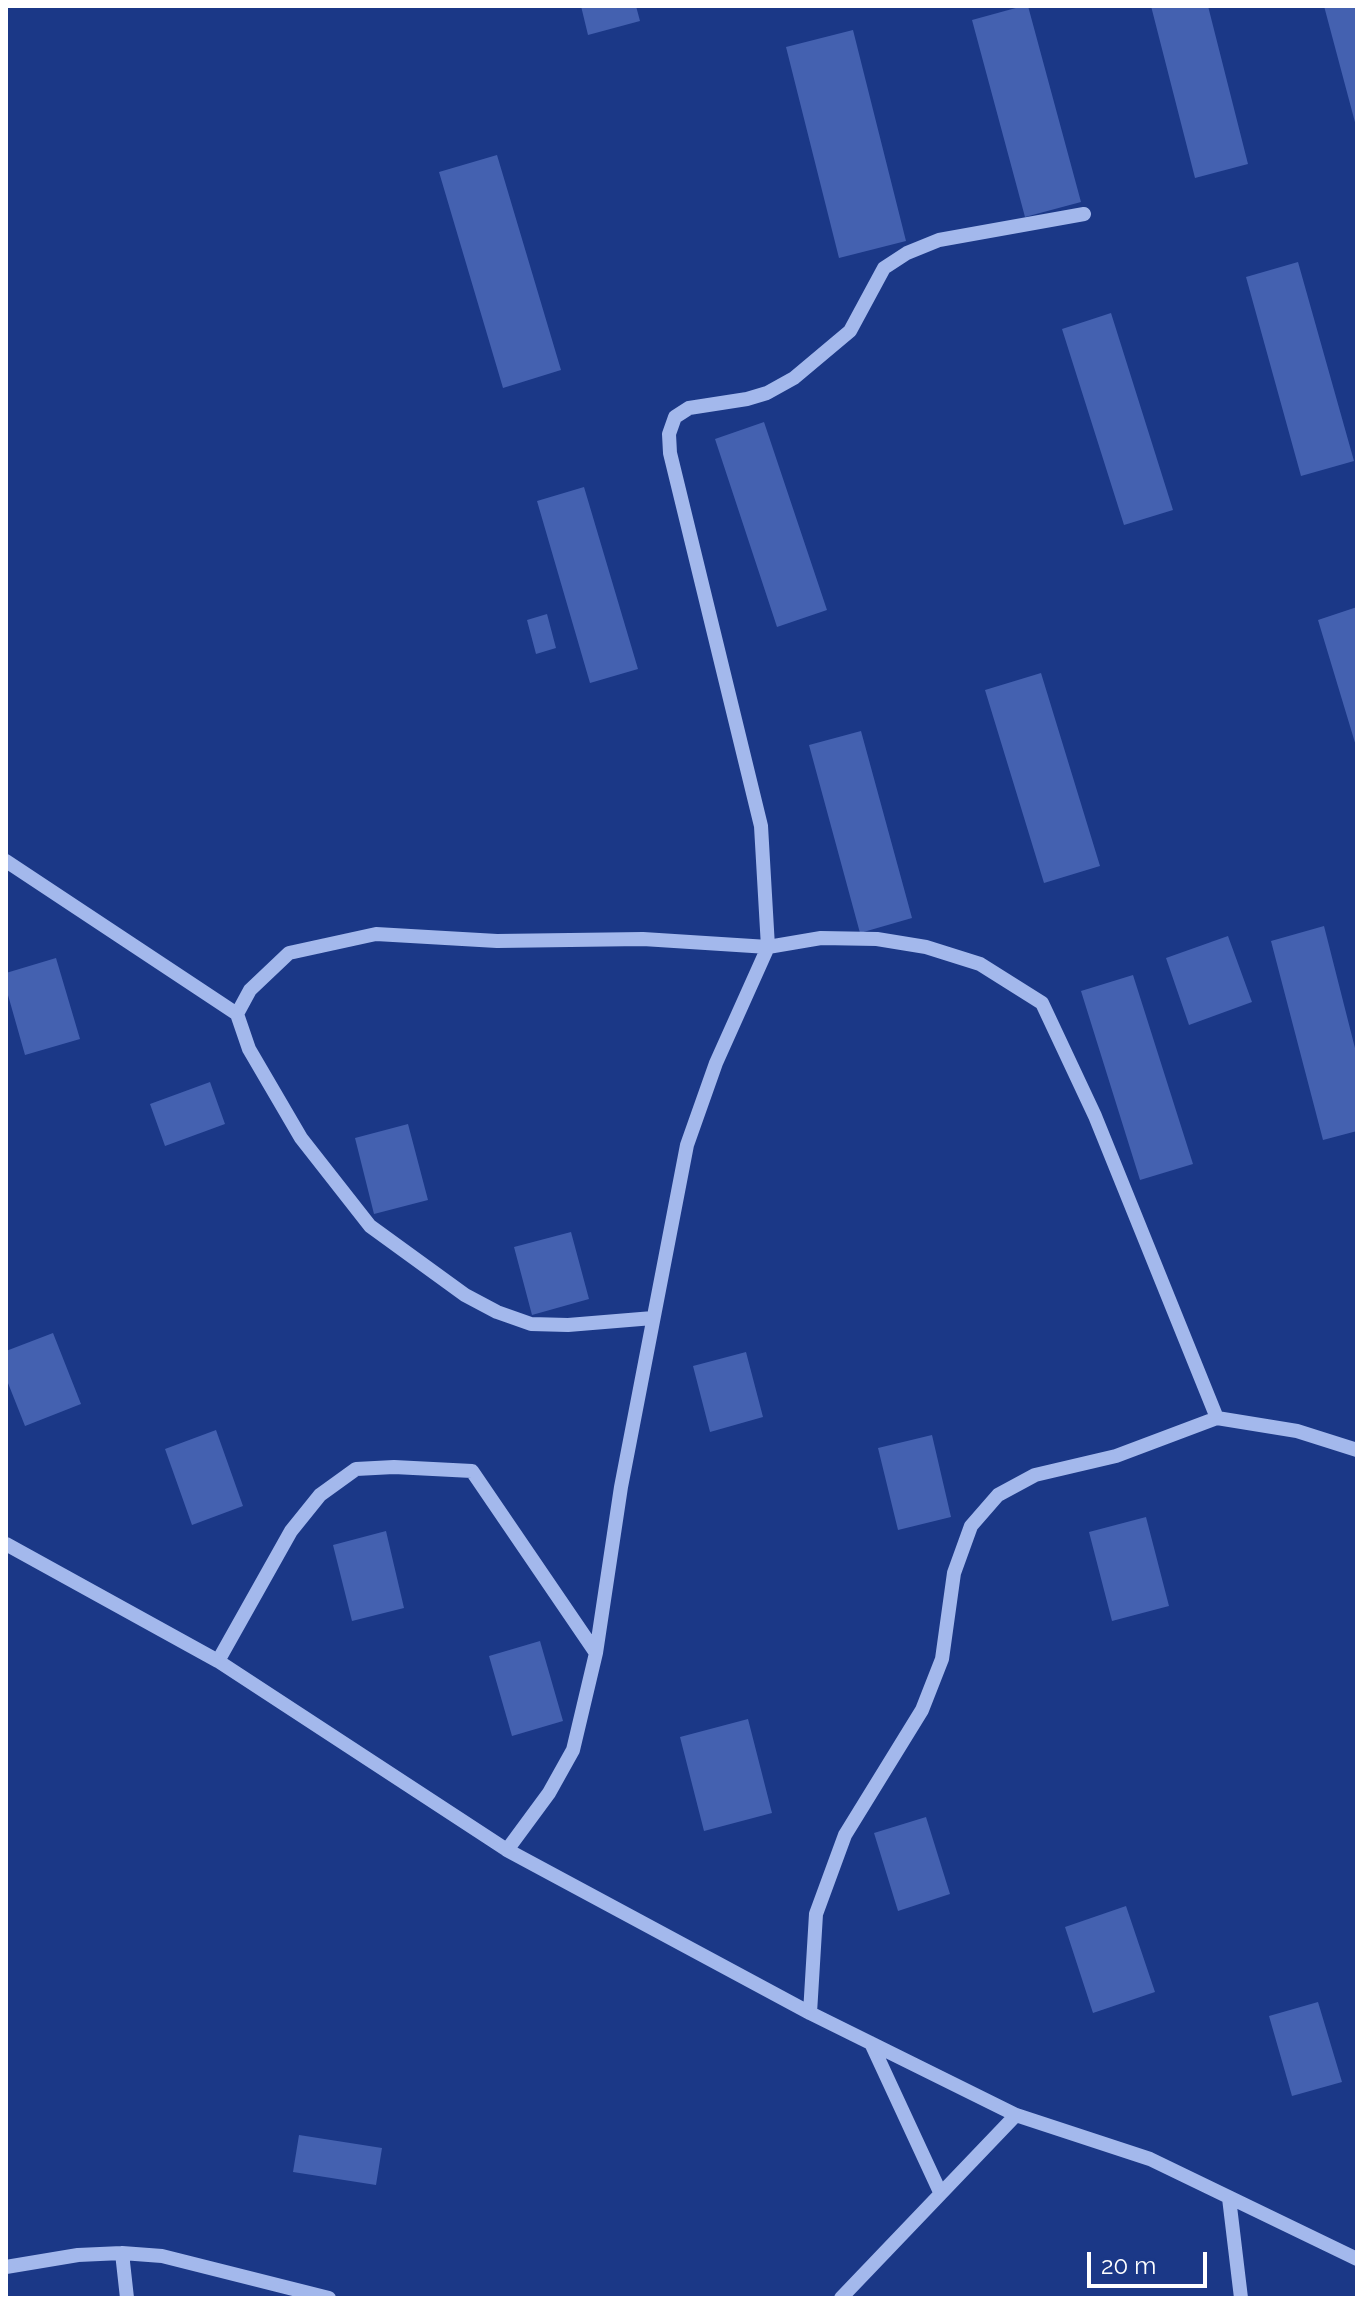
<!DOCTYPE html>
<html>
<head>
<meta charset="utf-8">
<style>
  body { margin:0 }
  #map { position:relative; width:1363px; height:2304px; overflow:hidden; background:#1b3887; font-family:Raleway,sans-serif }
  canvas { display:block }
  .frame { position:absolute; inset:0; border:8px solid #fff; pointer-events:none }
  .scale { position:absolute; left:1087px; top:2252px; width:120px; height:36px; box-sizing:border-box; border:4px solid #fff; border-top:0; padding-left:10px; font-size:24px; line-height:28px; white-space:nowrap; color:#fff; -webkit-text-stroke:6px #1b3887; paint-order:stroke }
</style>
</head>
<body>
<div id="map">
<canvas width="1363" height="2304"></canvas>
<div class="frame"></div>
<div class="scale">20 m</div>
</div>
<script>
const ctx = document.querySelector('canvas').getContext('2d');
ctx.lineJoin = 'round';
function fill(path, color) { ctx.fillStyle = color; ctx.fill(path, 'evenodd'); }
function trace(path, color, width, dash) { ctx.strokeStyle = color; ctx.lineWidth = width; ctx.lineCap = dash ? 'butt' : 'round'; ctx.setLineDash(dash || []); ctx.stroke(path); }
fill(new Path2D(`
  M581,6H636L640,21L588,35Z
  M1023,6H1028L1081,202L1025,217L972,20Z
  M1151,6H1208L1248,164L1195,178Z
  M1324,6H1357V125L1356,126Z
  M853,30L906,241L839,258L786,47Z
  M497,155L561,370L503,388L439,172Z
  M1298,262L1354,461L1301,476L1246,277Z
  M1111,313L1173,510L1124,525L1062,329Z
  M764,422L827,610L777,627L715,439Z
  M584,487L638,669L590,683L537,501Z
  M1357,607V746H1356L1318,620Z
  M547,614L556,648L536,654L527,620Z
  M1041,673L1100,866L1044,883L985,690Z
  M861,731L912,918L860,933L809,745Z
  M1324,926L1357,1056V1131L1323,1140L1271,941Z
  M1228,936L1252,1002L1189,1025L1166,958Z
  M56,958L80,1039L25,1055L6,988V973Z
  M1133,975L1193,1164L1140,1180L1081,991Z
  M210,1082L225,1124L165,1146L150,1104Z
  M408,1124L428,1200L374,1214L355,1138Z
  M571,1232L589,1299L532,1315L514,1247Z
  M53,1333L81,1404L25,1426L6,1378V1351Z
  M746,1352L763,1417L710,1432L693,1366Z
  M216,1430L243,1506L192,1525L165,1449Z
  M932,1435L951,1517L898,1530L878,1448Z
  M1146,1517L1169,1606L1112,1621L1089,1532Z
  M386,1531L404,1608L352,1621L333,1545Z
  M540,1641L563,1721L512,1736L489,1656Z
  M748,1719L772,1813L704,1831L680,1737Z
  M926,1817L950,1894L898,1911L874,1833Z
  M1126,1906L1155,1992L1093,2013L1065,1927Z
  M1318,2002L1342,2082L1292,2096L1269,2016Z
  M299,2135L382,2148L376,2185L293,2172Z`), '#4461b0');
trace(new Path2D(`
  M6,861L237,1014
  M653,1318L568,1325L531,1324L497,1312L465,1295L370,1226L301,1138L249,1049L237,1014L250,990L289,953L376,934L497,941L643,939L768,947L761,826L670,453L669,434L675,417L689,408L747,399L767,393L794,378L850,331L884,268L907,253L939,240L1084,214
  M6,1544L218,1661L507,1850L810,2013L1016,2115L1150,2159L1357,2259
  M218,1661L291,1531L320,1495L356,1469L394,1467L472,1471L596,1653
  M507,1850L549,1793L573,1750L596,1653L621,1487L687,1145L716,1063L768,947L821,938L877,939L926,947L980,964L1042,1003L1095,1116L1217,1418
  M810,2013L816,1914L845,1835L922,1710L942,1659L954,1573L971,1526L998,1495L1035,1475L1116,1456L1217,1418L1297,1431L1357,1450
  M871,2043L940,2192
  M1229,2198L1241,2298
  M122,2253L127,2298
  M6,2267L78,2255L122,2253L162,2256L329,2298
  M841,2298L1016,2115`), '#a3b8ec', 14);
</script>
</body>
</html>
